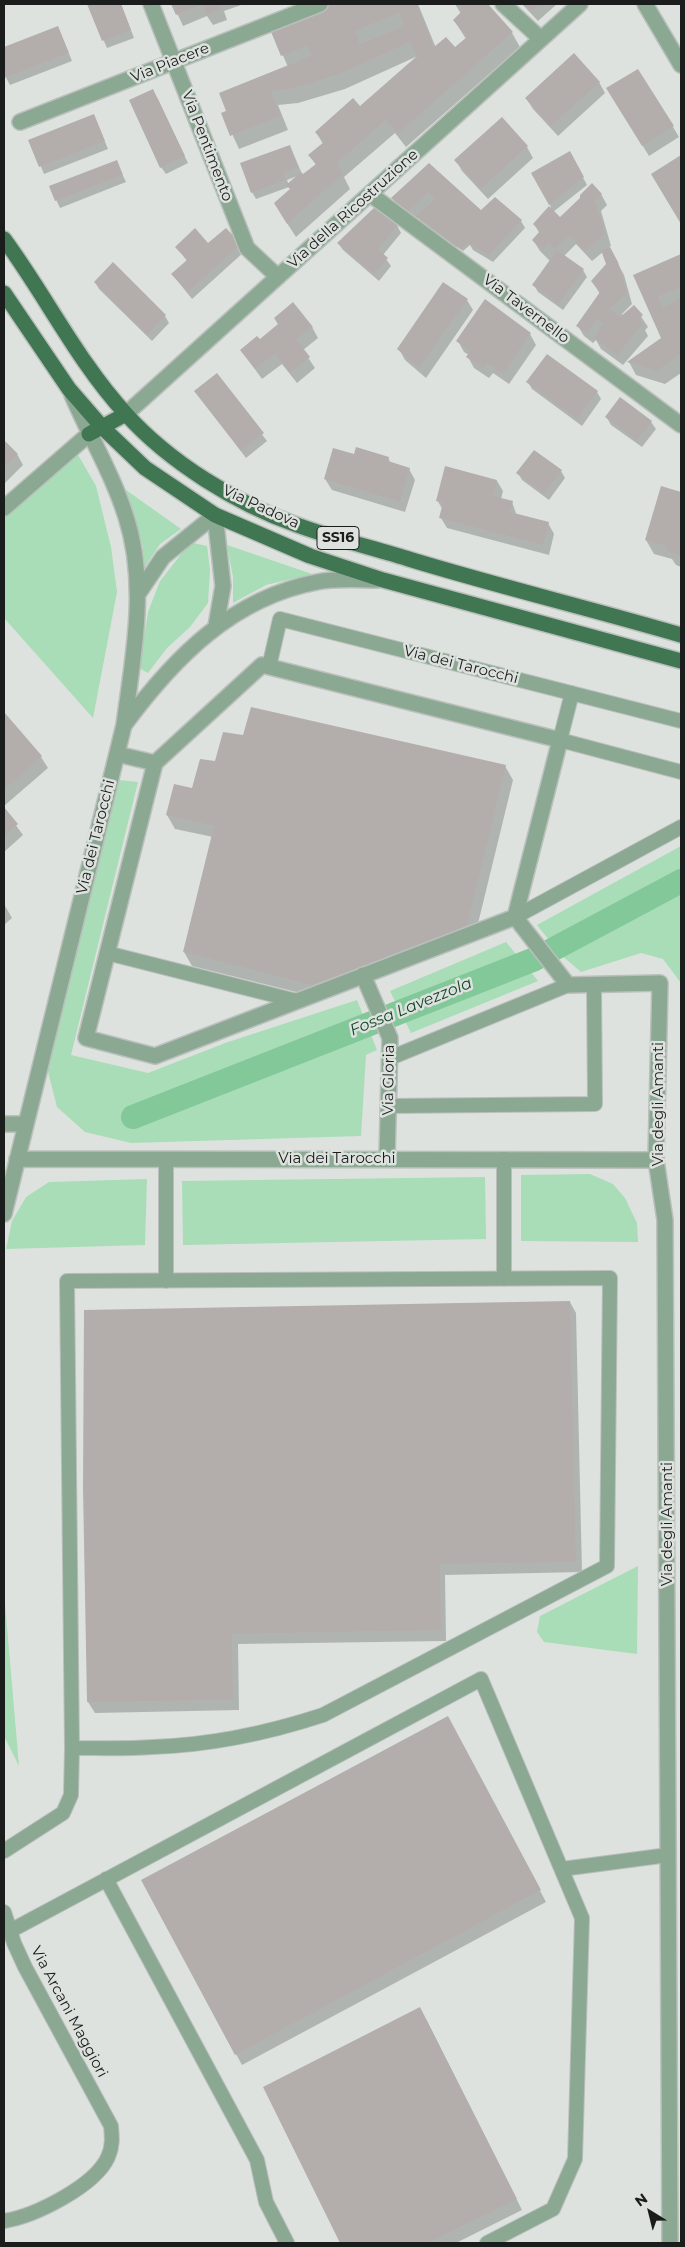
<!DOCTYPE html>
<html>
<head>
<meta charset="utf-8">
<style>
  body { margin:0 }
  #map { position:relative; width:685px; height:2247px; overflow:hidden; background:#dde2de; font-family:Montserrat,sans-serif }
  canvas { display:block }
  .frame { position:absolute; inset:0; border:5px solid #1b1d1c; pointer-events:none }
  .north { position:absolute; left:625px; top:2187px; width:50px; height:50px; -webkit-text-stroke:4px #dde2de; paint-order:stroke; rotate:324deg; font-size:14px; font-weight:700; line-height:20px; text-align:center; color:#1b1d1c }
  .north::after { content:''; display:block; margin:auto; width:18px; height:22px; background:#1b1d1c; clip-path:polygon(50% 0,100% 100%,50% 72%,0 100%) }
</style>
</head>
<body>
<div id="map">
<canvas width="685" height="2247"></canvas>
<div class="frame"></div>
<div class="north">N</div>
</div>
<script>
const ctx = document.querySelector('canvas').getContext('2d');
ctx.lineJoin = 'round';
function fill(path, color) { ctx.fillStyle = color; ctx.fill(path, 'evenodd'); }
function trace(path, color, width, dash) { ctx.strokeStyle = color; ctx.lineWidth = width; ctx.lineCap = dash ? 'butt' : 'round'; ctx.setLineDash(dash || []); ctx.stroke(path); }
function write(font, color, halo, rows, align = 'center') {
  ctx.font = font + ' Montserrat,sans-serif'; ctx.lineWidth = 5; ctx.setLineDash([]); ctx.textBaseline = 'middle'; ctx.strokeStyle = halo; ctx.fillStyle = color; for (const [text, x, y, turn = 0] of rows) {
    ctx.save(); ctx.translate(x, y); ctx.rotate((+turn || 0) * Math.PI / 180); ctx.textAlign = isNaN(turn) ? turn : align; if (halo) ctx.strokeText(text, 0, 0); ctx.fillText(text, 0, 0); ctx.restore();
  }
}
fill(new Path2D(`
  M77,453L96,486L111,547L117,592L93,718L4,618V517Z
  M126,490L181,529L160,544L145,567L142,543Z
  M193,543L207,546L210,570L208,603L190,627L167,648L148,673L135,666L145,631L148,612L160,581L182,553Z
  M227,545L312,574L266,585L233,603V577Z
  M119,780L138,782L71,1055L148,1073L228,1042L357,1000L377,1050L366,1055L361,1136L131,1143L85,1132L57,1107L47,1068Z
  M681,846V983L663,959L641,953L581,972L560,954L537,925Z
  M506,942L538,981L411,1033L390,991Z
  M590,1174L613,1184L625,1198L637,1223L638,1242L521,1241V1175Z
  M485,1177L486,1239L183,1245L182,1181Z
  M147,1179L145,1245L6,1249L12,1221L26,1197L49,1182Z
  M638,1566L637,1654L544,1642L537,1632L540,1616Z
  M4,1592L19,1766L4,1736Z`), '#a8ddb7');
fill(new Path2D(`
  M88,4H121L134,38L107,48Z
  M173,4H244L224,11L227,20L213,25L207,16L183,26Z
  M331,4H418L436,48L455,49L466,39L454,20L461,14L455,4H486L512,33L520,47L406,147L395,133L344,177L350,189L296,237L283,217L291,190L289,187L256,199L252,192L290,146L303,176L316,165L310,156L323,144L316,132L360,108L420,55L345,89L298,103L278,105L288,130L239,149L223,114L288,67L271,28ZM300,175L289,185L287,180Z
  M522,4H557L538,21Z
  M58,27L72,61L10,85L4,74V48Z
  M599,82L605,93L558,136L533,109L526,98Z
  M157,97L188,163L166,174L161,167Z
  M614,99L673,127L679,137L649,156Z
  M94,116L108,149L44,174L30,140Z
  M502,119L527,147L533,158L488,199L462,171L456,160Z
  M570,153L587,185L553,212L560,219L601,194L607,205L601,211L611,246L609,247L624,275L632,304L622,314L623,316L634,306L648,327L645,330L648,336L623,365L601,349L596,340L593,343L584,336L578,326L600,294L592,281L607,265L603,252L592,261L576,244L564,256L583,270L587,277L563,310L538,292L534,285L550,261L540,251L533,240L540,234L534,224L551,207L533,173Z
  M681,156V222L652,174Z
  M116,161L126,182L60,208L50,187Z
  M429,165L481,212L521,221L525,228L493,262L473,250L470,245L463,251L457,247L455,250L424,227L418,218L415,221L399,209L393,198Z
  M397,225L401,233L383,255L391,266L379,281L343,250L338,243Z
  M226,229L244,252L192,299L172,274L187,261L177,247L208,245Z
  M681,256V373L665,384L636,375L629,362L662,339L635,276Z
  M113,264L165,316L169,323L152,341L99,289L95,282Z
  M467,300L473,310L426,378L405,360L399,349Z
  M486,301L530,334L536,345L509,384L493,373L489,378L474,368L468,357L469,355L464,352L458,341Z
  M312,327L318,338L303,350L315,368L297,383L282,364L262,379L241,350L260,341Z
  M217,375L267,441L246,458L196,392Z
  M528,382L597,392L601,399L582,426L532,389Z
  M607,418L651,422L656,429L642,447L611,425Z
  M4,442L17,454L23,465L4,484Z
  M354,455L388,458L391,463L409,469L415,480L405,512L332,490L325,479Z
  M561,471L565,478L549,500L522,480L518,473Z
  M497,481L503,491L501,499L512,502L517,516L548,523L554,534L549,555L447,528L441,518L443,510L437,500Z
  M662,487L681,493V567L676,565L672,559L654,554L646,540Z
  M4,714L41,757L48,768L4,806Z
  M216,762L505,766L513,780L474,940L320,998L192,966L184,952L213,837L175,829L167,815L193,790Z
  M4,809L23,835L4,852Z
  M4,904L12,918L4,925Z
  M570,1302L576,1313L582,1572L445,1575L446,1641L238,1644L239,1710L95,1713L88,1702Z
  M453,1728L546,1902L242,2065L236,2054Z
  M426,2019L522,2210L456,2243H341L265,2088Z`), '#0003');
trace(new Path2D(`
  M133,1117L535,959L681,881`), '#83c898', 24);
fill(new Path2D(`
  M87,4H121L131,30L102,41Z
  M171,4H220L222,9L206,15L202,5L176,15Z
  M328,4H417L434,47L446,37L455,47L467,37L453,20L462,11L455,4H488L513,32L398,134L386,120L337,163L343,174L287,224L274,203L290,189L286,185L301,172L303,174L316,164L308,155L324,142L315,132L353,98L360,106L417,56L410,42L337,75L290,89L271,91L281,116L230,136L221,113L226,111L219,93L311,56L307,46L281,56L269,27ZM399,13L404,26L360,44L355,31Z
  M524,4H540L532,11Z
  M58,26L69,53L4,78V47Z
  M574,53L600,82L551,126L525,98Z
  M638,69L674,126L642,146L606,88Z
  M153,89L185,156L160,168L129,100Z
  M94,114L105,141L39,167L28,140Z
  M502,117L528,146L481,189L454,160Z
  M290,145L298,167L284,172L286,180L251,193L240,163Z
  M570,151L584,177L549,205L531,173Z
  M681,155V224L651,174Z
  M117,160L123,175L55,201L49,186Z
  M429,163L481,210L495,197L522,220L489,255L467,243L461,249L416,216L435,199L429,192L408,211L391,198Z
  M592,183L602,194L595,200L605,234L585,251L569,235L555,249L549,243L542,250L532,240L540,231L533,224L549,206L560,217L580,198V195Z
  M376,206L398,225L378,249L388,258L374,274L337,243Z
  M195,228L208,243L226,228L241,244L188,292L171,274L187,260L175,247Z
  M610,247L618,262L627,293L610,309L620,317L634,305L643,315L639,319L643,324L617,355L594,338L603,324L597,319L587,333L576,326L600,292L591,281L606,264L601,250Z
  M557,250L584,269L559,304L532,285Z
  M681,254V287L658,297L663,308L681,298V354L657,371L627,362L661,338L633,275Z
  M113,262L166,315L147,335L94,282Z
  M443,282L468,299L419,368L397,349Z
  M485,299L531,333L503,374L487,363L483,368L466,357L470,351L456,341Z
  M293,302L313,327L296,339L310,357L290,373L275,354L255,369L240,350L257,336L260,339L278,324L274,318Z
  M547,354L598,391L577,419L526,382Z
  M217,373L264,433L241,451L194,391Z
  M620,397L652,421L637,441L605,417Z
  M4,440L18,454L4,467Z
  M356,447L389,457L388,461L410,468L400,502L324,479L333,448L354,454Z
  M534,450L562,470L544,494L516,473Z
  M445,466L497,480L493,496L513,501L510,512L549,522L543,545L439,518L443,503L436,501Z
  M661,486L681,492V556L666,551L668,547L645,540Z
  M251,707L506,765L467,926L312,985L183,952L214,826L166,815L174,784L192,788L200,759L215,761L223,732L243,735Z
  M4,712L42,756L4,790Z
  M4,807L18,824L4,836Z
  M570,1301L576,1562L440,1564L441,1630L232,1634L233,1700L87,1702L83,1487L84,1310Z
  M448,1716L541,1890L235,2055L141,1880Z
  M420,2007L517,2199L428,2243H340L263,2087Z`), '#b3adac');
const service = new Path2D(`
  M269,667L280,619L681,721
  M572,693L560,740L681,772
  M515,917L681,827
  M107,953L297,1001
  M390,1058L568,985
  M388,1106L595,1104L594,985
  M610,1278L607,1566L323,1715C268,1733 211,1745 153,1747C126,1749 99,1748 72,1748L67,1281Z
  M504,1279V1159
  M166,1281V1159
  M4,1851L63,1813L71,1795L72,1748
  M562,1869L668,1855
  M106,1879L257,2160L266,2202L287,2243
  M4,1912L14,1943L25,1967L111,2126C112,2137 113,2146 108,2157C95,2186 35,2216 4,2221
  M10,1931L481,1679L582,1918L575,2159L553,2209L487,2243`);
const minor = new Path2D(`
  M151,4L247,248L278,277
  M503,4L541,39
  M645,4L681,65
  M20,122L320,4
  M370,194L681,425
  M126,414L580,4
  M4,508L89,434
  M138,594L163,557L215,515L223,586L216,626
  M262,665L560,740L515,917L155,1056L86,1038L155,763Z
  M125,724C174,658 232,598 317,582C336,578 358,580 378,580
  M117,754L155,763
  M515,917L568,985L660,983L656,1160L665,1220L670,2243
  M363,975L390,1038L387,1159
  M4,1124H26
  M17,1159L656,1160
  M4,1214L124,725C133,657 148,585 126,517C113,475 89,435 72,395`);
const primary = new Path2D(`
  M4,239C46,296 78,362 126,414C169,462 237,504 297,525C335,539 374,548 412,560C501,587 592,609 681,635
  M4,293L69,389L102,427L145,468L215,515L310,556L383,580L681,661
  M89,434L126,414`);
trace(service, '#babfbb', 16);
trace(minor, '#babfbb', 18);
trace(primary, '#babfbb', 18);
trace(service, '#8ba893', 14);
trace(minor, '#8ba893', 15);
trace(primary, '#407752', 15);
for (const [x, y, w] of [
  [338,538,42]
]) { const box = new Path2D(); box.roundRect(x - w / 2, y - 11.5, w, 23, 4); ctx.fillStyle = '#dde2de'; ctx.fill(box); trace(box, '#1b1d1c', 1); }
write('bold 14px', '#1b1d1c', null, [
  ["SS16",338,538]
]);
write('15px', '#1b1d1c', '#dde2de', [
  ["Via Piacere",170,63,-22],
  ["Via Pentimento",207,146,69],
  ["Via della Ricostruzione",353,209,-42],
  ["Via Tavernello",526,309,37],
  ["Via Padova",261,507,25],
  ["Via dei Tarocchi",461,665,14],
  ["Via dei Tarocchi",96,837,-76],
  ["Via Gloria",389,1080,-89],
  ["Via degli Amanti",659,1104,-90],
  ["Via dei Tarocchi",337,1159],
  ["Via degli Amanti",668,1524,-90],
  ["Via Arcani Maggiori",69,2012,62]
]);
write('italic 16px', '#124627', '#dde2de', [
  ["Fossa Lavezzola",411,1007,-22]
]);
</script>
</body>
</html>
